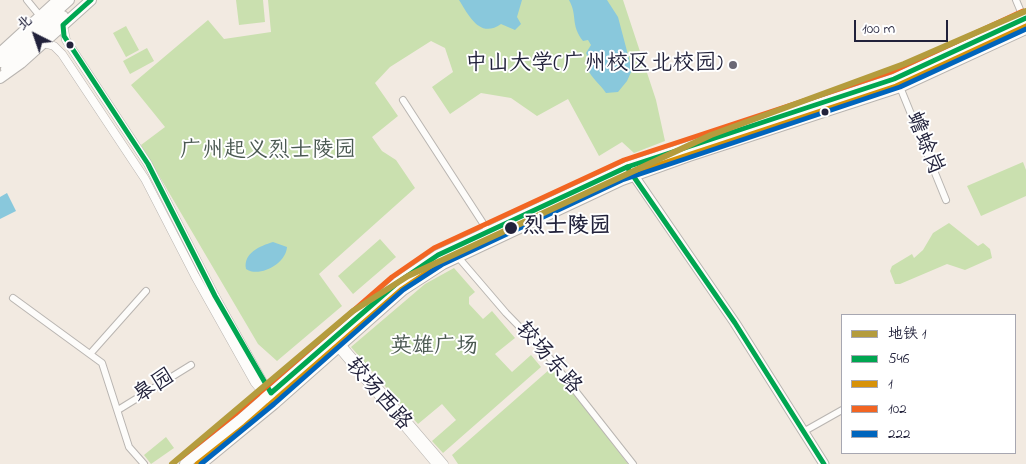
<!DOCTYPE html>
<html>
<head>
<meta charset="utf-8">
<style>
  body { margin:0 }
  #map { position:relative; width:1026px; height:464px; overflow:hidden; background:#f2eae1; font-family:"Indie Flower","LXGW WenKai TC",sans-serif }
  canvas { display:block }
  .legend { position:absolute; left:841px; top:314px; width:175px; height:140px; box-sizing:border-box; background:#fff; border:1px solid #a7a7b1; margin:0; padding:6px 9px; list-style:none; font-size:15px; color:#22223b }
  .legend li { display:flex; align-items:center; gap:10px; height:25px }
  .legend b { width:25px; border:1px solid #a7a7b1 }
  .north { position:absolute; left:10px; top:10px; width:50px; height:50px; -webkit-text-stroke:4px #fff; paint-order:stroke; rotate:319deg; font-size:14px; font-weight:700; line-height:20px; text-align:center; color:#22223b }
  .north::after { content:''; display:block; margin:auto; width:18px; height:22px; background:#22223b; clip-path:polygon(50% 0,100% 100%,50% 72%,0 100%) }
  .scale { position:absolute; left:854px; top:20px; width:94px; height:22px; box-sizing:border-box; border:2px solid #22223b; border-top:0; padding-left:6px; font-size:15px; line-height:18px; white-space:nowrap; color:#22223b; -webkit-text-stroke:4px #fff; paint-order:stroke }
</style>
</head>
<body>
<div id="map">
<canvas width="1026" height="464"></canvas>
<ul class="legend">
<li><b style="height:6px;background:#b49c3d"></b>地铁 1</li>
<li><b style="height:6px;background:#00a651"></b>546</li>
<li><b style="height:6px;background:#d79209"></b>1</li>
<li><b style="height:6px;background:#f26522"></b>102</li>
<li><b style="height:6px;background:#0065bd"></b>222</li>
</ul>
<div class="north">北</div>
<div class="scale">100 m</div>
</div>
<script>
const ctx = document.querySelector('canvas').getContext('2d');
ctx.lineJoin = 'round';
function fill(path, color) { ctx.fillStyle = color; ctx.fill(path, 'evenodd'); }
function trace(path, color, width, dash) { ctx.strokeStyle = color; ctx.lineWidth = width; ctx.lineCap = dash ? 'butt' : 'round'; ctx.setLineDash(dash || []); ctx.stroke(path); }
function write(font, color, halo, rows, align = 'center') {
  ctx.font = font + ' "Indie Flower","LXGW WenKai TC",sans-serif'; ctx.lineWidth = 4; ctx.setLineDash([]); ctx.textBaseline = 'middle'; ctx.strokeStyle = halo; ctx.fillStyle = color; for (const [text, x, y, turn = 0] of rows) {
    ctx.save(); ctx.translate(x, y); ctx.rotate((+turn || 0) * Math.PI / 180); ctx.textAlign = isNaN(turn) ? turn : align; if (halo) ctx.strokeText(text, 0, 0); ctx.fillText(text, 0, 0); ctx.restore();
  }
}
fill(new Path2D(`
  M236,0H263L265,22L239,25Z
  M268,0H623L656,100L665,141L634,153L622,142L599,156L568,99L537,116L511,98L481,93L450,114L432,87L453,72L445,48L431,41L390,67L375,83L398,116L372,137L382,151L396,160L415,188L319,274L342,306L277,361L258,344L141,145L165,127L131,85L208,20L224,39L271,32Z
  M126,26L139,50L126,57L113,33Z
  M147,48L154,61L130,74L123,61Z
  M1023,162L1026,170V196L981,216L967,186Z
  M949,223L978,246L983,243L990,249L992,258L965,270L947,264L900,284H895L890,271L892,266L912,254L914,258L923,250L933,233Z
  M380,239L396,257L353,294L338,276Z
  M454,268L475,292L469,297V304L483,319L492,311L515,338L495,354L512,372L531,355L541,367L443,453L432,441L456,420L442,404L418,424L351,347L425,284Z
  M550,369H555L628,464H458L452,455Z
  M166,437L174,448L151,464L144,455Z`), '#cae0af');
fill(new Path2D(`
  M459,0H522L517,17L521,24L515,30L501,24C480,39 469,16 459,0Z
  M569,0H607L618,17L632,70L627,81L618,92L606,93C600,84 592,79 587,68L590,62L586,53L591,45L588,40L583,41C570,24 578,16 569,0Z
  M7,193L16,211L0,219V197Z
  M273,242L287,247C286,264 259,278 246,269C243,253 260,246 273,242Z`), '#89c8dc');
const minor = new Path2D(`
  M27,0L40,16
  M1016,0L1024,19
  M900,87L946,200
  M403,100L488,231
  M458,257L506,313L548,356L633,464
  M13,298L102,363L129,447L144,464
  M90,354L146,291
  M118,410L191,365
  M803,432L842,410`);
const tertiary = new Path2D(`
  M63,25L66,40L148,164L215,296L272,398
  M43,43L54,46L62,54L145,179L195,276L255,383L269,400
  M339,342L444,464
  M336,345L436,464`);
const secondary = new Path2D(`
  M630,170L735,323L824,464`);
const primary = new Path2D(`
  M0,53L58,0
  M185,464L240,420L397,283L438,255L627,167L894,79L1026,18
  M201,464L274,404L403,290L443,264L622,180L689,156L900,87L1026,29`);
const trunk = new Path2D(`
  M0,62L69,0
  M6,69L63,16
  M0,78L21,63L91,0`);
trace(minor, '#b9b5b1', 8);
trace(tertiary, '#b9b5b1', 9);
trace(secondary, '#b9b5b1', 11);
trace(primary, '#b9b5b1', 12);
trace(trunk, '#b9b5b1', 12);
trace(minor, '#fdfcfa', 6);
trace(tertiary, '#fdfcfa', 8);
trace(secondary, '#fdfcfa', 9);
trace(primary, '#fdfcfa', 10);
trace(trunk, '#fdfcfa', 10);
trace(new Path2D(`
  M91,0L63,25L64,36L148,164L215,296L271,393L397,283L438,255L627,167L894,79L1026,18
  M627,167L735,323L824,464`), '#00a651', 5);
trace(new Path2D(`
  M197,464L245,426L402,289L442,262L630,174L896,86L1026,26`), '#d79209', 5);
trace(new Path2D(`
  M180,458L235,414L392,277L434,248L624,160L891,72L1023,11`), '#f26522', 5);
trace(new Path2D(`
  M201,464L274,404L403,290L443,264L622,180L900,87L1026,29`), '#0065bd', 5);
trace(new Path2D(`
  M172,464L353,311L408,276L711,135L904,64L1026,11`), '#b49c3d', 6);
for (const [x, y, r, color] of [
  [70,45,4.5,"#22223b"],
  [733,65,5,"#6b6875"],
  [825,112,4.5,"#22223b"],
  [511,228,7,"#22223b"]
]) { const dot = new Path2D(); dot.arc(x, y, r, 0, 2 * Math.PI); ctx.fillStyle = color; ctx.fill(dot); trace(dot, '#fff', 2); }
write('22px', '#22223b', '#fff', [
  ["中山大学(广州校区北校园)",723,65]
], 'right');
write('22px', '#22223b', '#fff', [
  ["蟾蜍岗",923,144,68],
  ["较场东路",547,359,49],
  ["皋园",155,388,-32],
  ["较场西路",377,395,49]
]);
write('22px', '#4b5952', '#fff', [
  ["广州起义烈士陵园",268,152],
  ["英雄广场",434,348]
]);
write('bold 22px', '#22223b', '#fff', [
  ["烈士陵园",523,228]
], 'left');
</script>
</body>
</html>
